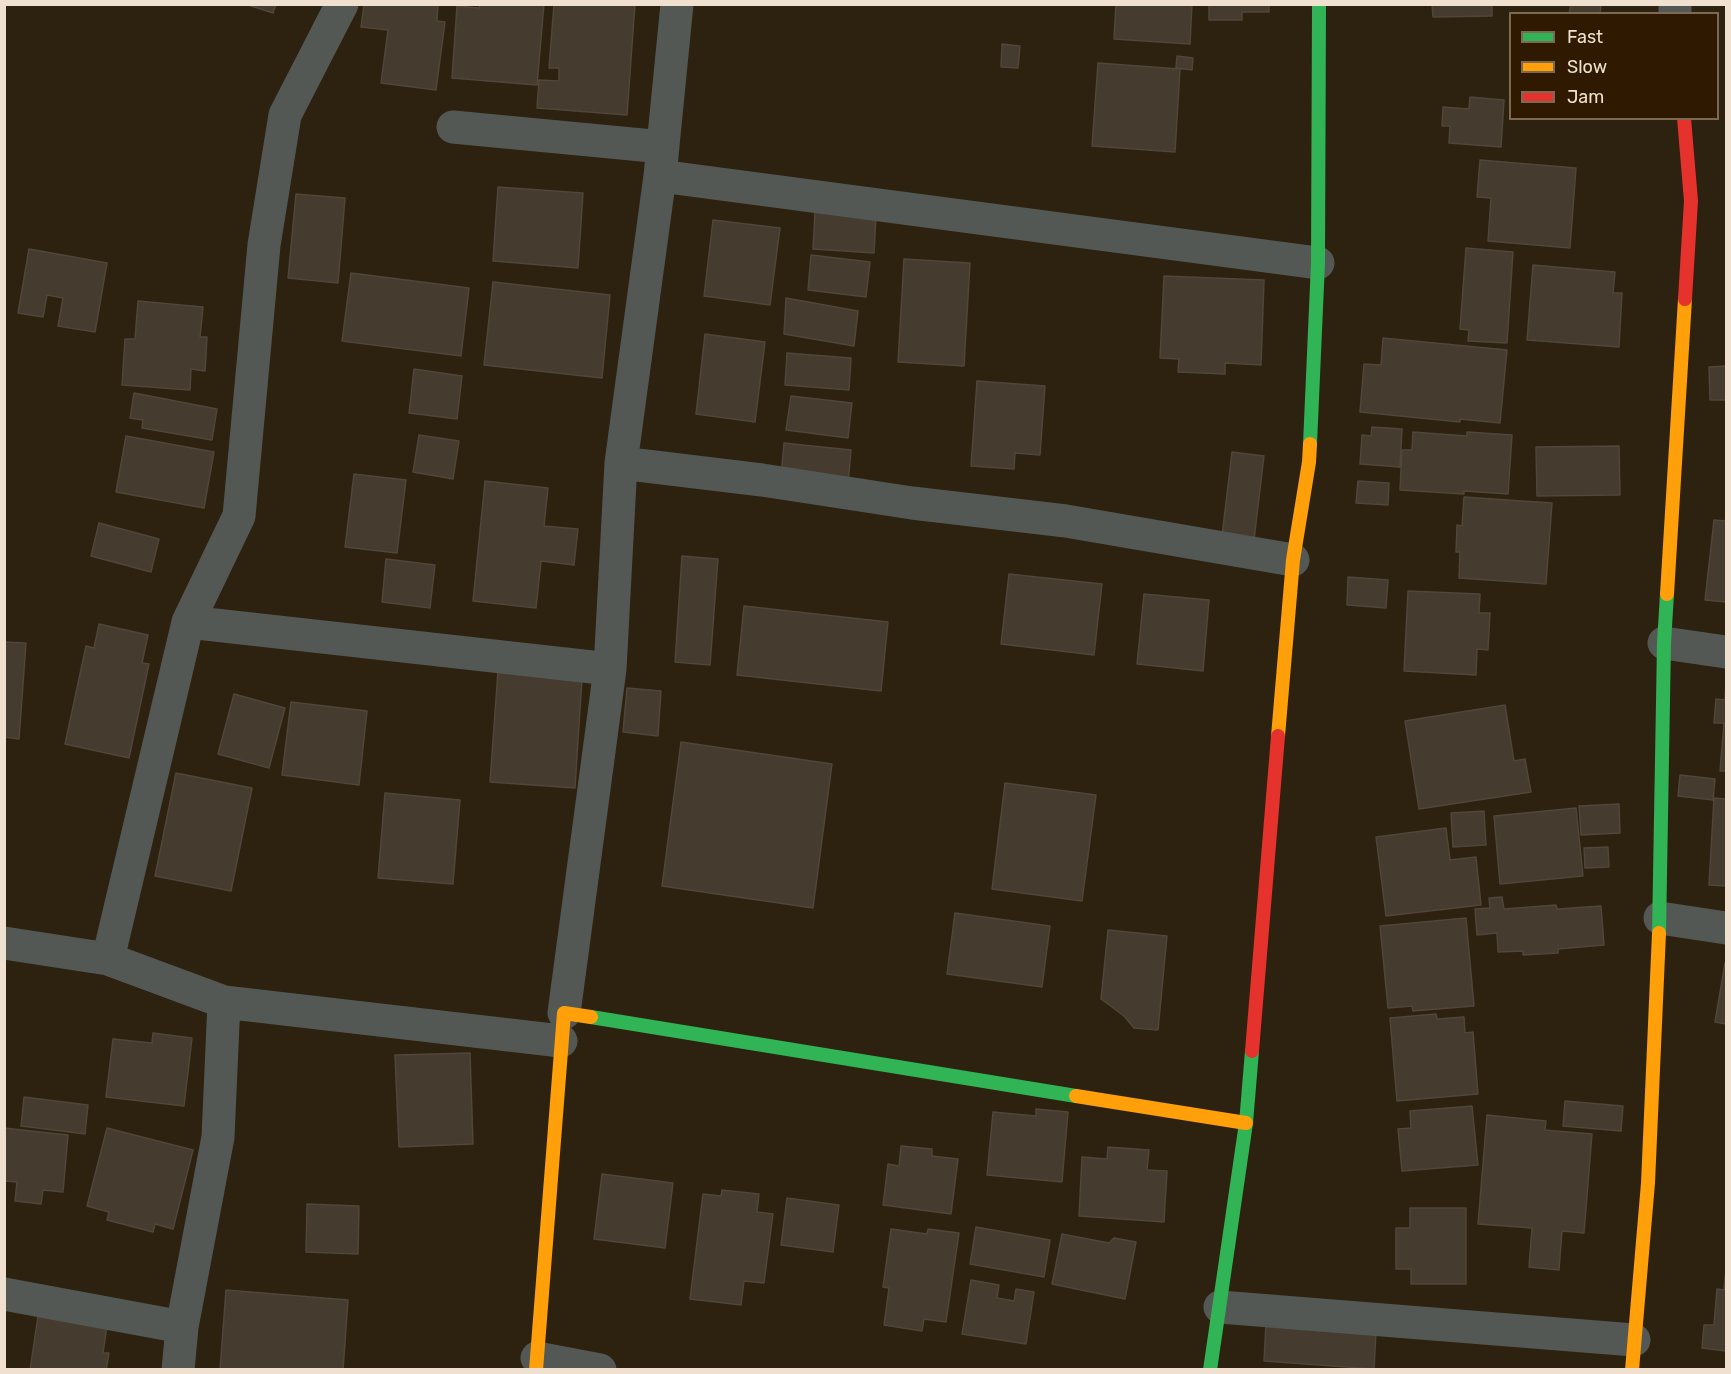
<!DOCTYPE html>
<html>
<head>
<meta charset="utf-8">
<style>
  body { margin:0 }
  #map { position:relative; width:1731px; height:1374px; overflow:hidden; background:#2d2110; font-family:Rubik,sans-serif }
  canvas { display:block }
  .frame { position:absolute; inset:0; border:6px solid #efe0d0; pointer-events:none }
  .legend { position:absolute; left:1509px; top:12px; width:210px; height:108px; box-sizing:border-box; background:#2f1900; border:2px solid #7c6953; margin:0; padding:8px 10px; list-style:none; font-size:18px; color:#efe0d0 }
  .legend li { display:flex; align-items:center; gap:12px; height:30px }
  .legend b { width:30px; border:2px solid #7c6953 }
</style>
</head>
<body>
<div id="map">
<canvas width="1731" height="1374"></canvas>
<div class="frame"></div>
<ul class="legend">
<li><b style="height:8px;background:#30b455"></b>Fast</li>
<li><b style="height:8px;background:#ff9f0a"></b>Slow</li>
<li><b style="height:8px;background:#e5322d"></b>Jam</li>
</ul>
</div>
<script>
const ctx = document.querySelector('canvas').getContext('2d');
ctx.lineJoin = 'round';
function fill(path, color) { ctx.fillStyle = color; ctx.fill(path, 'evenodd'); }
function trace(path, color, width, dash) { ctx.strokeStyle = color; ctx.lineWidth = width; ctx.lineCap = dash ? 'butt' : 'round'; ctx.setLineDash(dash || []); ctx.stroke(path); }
const building = new Path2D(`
  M245,4H276L273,13Z
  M364,4H438L437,21L445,22L436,90L381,83L388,30L361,27Z
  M480,4H544L537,85L452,78L457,6L479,8Z
  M554,4H635L627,115L537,108L539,80L559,81V68H549Z
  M1116,4H1192L1190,44L1114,39Z
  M1209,4H1269V12H1242V20H1209Z
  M1432,4H1492V16L1433,17Z
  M1571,4H1601L1600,14H1569Z
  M1002,44L1020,46L1018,68L1001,67Z
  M1177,56L1193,58L1192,70L1176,68Z
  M1098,63L1180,69L1175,152L1092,146Z
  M1470,97L1504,100L1501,147L1449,143L1450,126H1442L1443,107L1469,109Z
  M1480,160L1576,168L1570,248L1488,241L1491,198L1477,197Z
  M498,187L583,193L578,268L493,261Z
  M296,194L345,198L338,283L288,278Z
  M815,212L876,216L874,253L813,249Z
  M713,220L780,228L770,305L704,296Z
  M1466,248L1513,252L1507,343L1468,341L1469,330L1460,329Z
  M29,249L107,263L95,332L58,326L63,298L47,295L43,317L18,313Z
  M811,255L870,262L866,297L808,290Z
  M904,259L970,263L964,366L898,362Z
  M1533,265L1615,272L1613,293H1622L1619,347L1527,340Z
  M351,273L469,288L461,356L342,341Z
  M1164,276L1264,280L1261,365L1225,363V374L1178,372L1179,359L1160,358Z
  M493,282L610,295L602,378L484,365Z
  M786,298L858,311L854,346L784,334Z
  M138,301L203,307L200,337H207L205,371L191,369L190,390L122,385L125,339H135Z
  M705,334L765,342L755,422L696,414Z
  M1383,338L1507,350L1500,423L1460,419V422L1360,412L1364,364L1381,365Z
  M787,353L851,358L849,390L785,385Z
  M1726,366V400H1710L1709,367Z
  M414,369L462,376L457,419L409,413Z
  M977,381L1045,386L1040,455L1015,453L1014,469L971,466Z
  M134,393L217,409L212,440L142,428L143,420L130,418Z
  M791,396L852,403L848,438L786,430Z
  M1372,427L1402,429L1400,467L1360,464L1362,435L1371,436Z
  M1413,432L1467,436V432L1512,435L1508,494L1464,491V494L1400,490L1402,450H1412Z
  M419,435L459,441L453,479L413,472Z
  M126,436L214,452L204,508L116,492Z
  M784,443L851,450L848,484L781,477Z
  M1619,446L1620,495L1537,496L1536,447Z
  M1232,452L1264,456L1254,540L1222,536Z
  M354,474L406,480L397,553L345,547Z
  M485,481L548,488L544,526L578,529L574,565L541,561L536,608L473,601Z
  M1358,481L1389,483L1388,505L1356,503Z
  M1464,497L1552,503L1546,584L1459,578L1460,552H1456L1457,525L1462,526Z
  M1714,520L1726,521V602L1705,600Z
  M99,523L159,539L151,572L91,556Z
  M682,556L718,559L710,665L675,662Z
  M386,559L435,565L430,608L382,602Z
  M1009,574L1102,584L1094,655L1001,644Z
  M1348,577L1388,580L1386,608L1347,605Z
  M1408,591L1480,594L1479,613H1490L1488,650L1477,649L1476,675L1404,671Z
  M1144,594L1209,600L1203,671L1137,664Z
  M744,606L888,622L881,691L737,675Z
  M99,624L148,635L142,663L149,664L129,758L65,744L86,646L94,648Z
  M4,642L26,643L19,739L4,737Z
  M498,671L582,678L575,788L490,782Z
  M1726,682V771H1720L1724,723H1714L1716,699L1725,700Z
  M627,688L661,691L658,736L623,732Z
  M234,694L285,708L269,768L218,754Z
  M291,702L367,711L359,785L282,775Z
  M1505,705L1514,761L1525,759L1531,792L1419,809L1405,721Z
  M681,742L832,764L813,908L662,886Z
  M176,773L252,788L231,891L155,876Z
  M1680,775L1715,779L1713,800L1678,796Z
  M1005,783L1096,795L1082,901L992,889Z
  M385,793L460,800L453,884L378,878Z
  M1714,798L1726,799V886L1709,885Z
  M1619,804L1620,833L1581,835L1579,806Z
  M1576,808L1583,876L1500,884L1494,816Z
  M1484,811L1486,845L1453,847L1451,813Z
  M1446,828L1450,860L1476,857L1481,905L1386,916L1376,837Z
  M1608,847L1609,867L1585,868L1584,848Z
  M1502,897L1504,909L1556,905L1557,909L1601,906L1604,945L1558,949V953L1523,955V951L1498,952L1497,933L1477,935L1475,909L1490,908L1489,898Z
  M955,913L1050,926L1042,987L947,974Z
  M1466,918L1474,1006L1413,1011L1412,1006L1388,1008L1380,926Z
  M1108,930L1167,936L1158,1030L1134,1028L1124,1016L1101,999Z
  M1725,963H1726V1024L1715,1022Z
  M1436,1014L1437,1019L1464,1017L1465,1033L1473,1032L1478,1094L1397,1101L1390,1018Z
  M153,1033L192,1038L184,1106L106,1097L113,1039L152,1043Z
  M470,1053L473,1144L399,1147L395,1055Z
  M24,1097L88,1105L85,1134L21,1126Z
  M1565,1101L1623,1106L1621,1131L1563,1126Z
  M1472,1106L1478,1165L1402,1171L1398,1129L1411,1128L1410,1111Z
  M1036,1109L1068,1112L1062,1182L987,1175L993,1112L1036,1116Z
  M1487,1115L1546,1121L1545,1130L1592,1134L1584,1233L1562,1231L1559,1270L1529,1267L1532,1228L1478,1224Z
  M4,1128L68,1135L63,1192L43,1190L41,1204L15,1201L17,1182L4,1181Z
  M107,1128L193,1150L173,1229L155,1224L153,1232L107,1220L109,1212L87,1206Z
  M901,1146L932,1149V1156L958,1159L951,1214L883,1205L888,1164L899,1166Z
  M1108,1147L1149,1150L1147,1170L1167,1171L1164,1222L1079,1216L1082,1157L1107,1159Z
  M602,1174L673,1183L665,1248L594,1239Z
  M722,1190L759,1194L757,1212L773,1214L764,1283L744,1281L741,1305L690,1299L703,1194L721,1196Z
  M787,1198L839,1205L833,1252L781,1245Z
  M307,1204L359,1206L358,1254L306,1252Z
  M1410,1208H1466V1284H1411V1269H1396V1228H1410Z
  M976,1227L1050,1240L1044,1277L970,1264Z
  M891,1229L927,1234L928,1229L959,1233L946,1322L924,1319L922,1331L884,1325L889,1288L883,1287Z
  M1062,1234L1109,1243L1114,1238L1136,1242L1125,1299L1052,1284Z
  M1726,1269V1351L1702,1348L1704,1325H1714L1717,1289L1724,1290Z
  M971,1280L999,1285L997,1298L1014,1301L1016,1289L1034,1292L1026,1344L962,1334Z
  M226,1290L348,1300L343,1370H220Z
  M40,1303L107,1326L103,1353H109L106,1370H30Z
  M1266,1324L1376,1332L1374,1369L1264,1361Z`);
fill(building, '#453b2e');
trace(building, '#514639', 1.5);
trace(new Path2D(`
  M1675,4V14
  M453,127L663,147
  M660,176L1318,263
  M621,463L762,480L912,503L1066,521L1293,560
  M188,622L610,669
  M1664,643L1726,652
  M1660,918L1726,928
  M4,943L108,959L224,1002L561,1041
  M108,959L188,622L239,516L264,245L285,115L342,4
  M564,1013L610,669L621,463L660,176L677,4
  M4,1294L182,1327
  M1220,1307L1634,1340
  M537,1358L600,1370
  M178,1370L182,1327L218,1137L224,1002`), '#545855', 33);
trace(new Path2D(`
  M1310,444L1318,263L1319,4
  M1659,933L1664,643L1667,594
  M591,1017L1076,1096
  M1210,1370L1246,1123L1252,1051`), '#30b455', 14);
trace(new Path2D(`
  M1667,594L1685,299
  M1278,736L1293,560L1309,462L1310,444
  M1076,1096L1246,1123
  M536,1370L564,1013L591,1017
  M1632,1370L1648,1183L1659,933`), '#ff9f0a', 14);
trace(new Path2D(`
  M1684,118L1691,201L1685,299
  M1252,1051L1278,736`), '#e5322d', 14);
</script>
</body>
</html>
